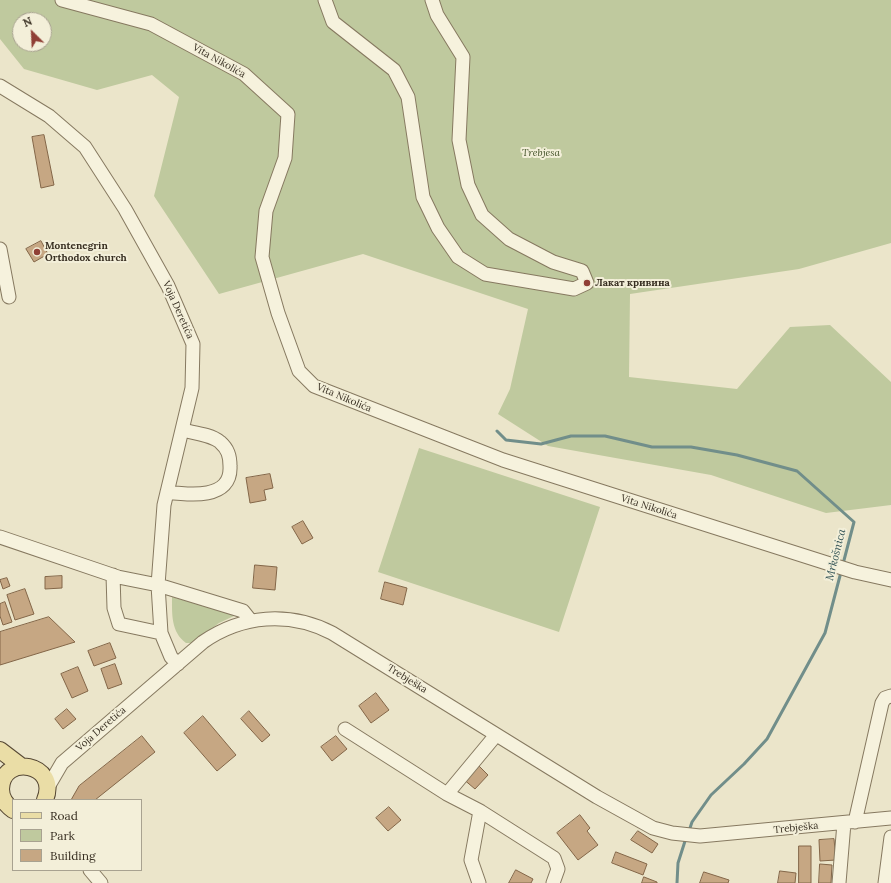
<!DOCTYPE html>
<html>
<head>
<meta charset="utf-8">
<style>
  body { margin:0 }
  #map { position:relative; width:891px; height:883px; overflow:hidden; background:#ebe5ca; font-family:Lora,serif }
  canvas { display:block }
  .legend { position:absolute; left:12px; top:799px; width:130px; height:72px; box-sizing:border-box; background:#f3efd9; border:1px solid #a8a290; margin:0; padding:5px 7px; list-style:none; font-size:12px; color:#382f22 }
  .legend li { display:flex; align-items:center; gap:8px; height:20px }
  .legend b { width:20px; border:1px solid #a8a290 }
  .north { position:absolute; left:12px; top:12px; width:40px; height:40px; box-sizing:border-box; background:#f3efd9; border:1px solid #a8a290; border-radius:50%; rotate:336deg; font-size:11px; font-weight:700; line-height:16px; text-align:center; color:#382f22 }
  .north::after { content:''; display:block; margin:auto; width:14px; height:18px; background:#903f35; clip-path:polygon(50% 0,100% 100%,50% 72%,0 100%) }
</style>
</head>
<body>
<div id="map">
<canvas width="891" height="883"></canvas>
<ul class="legend">
<li><b style="height:5px;background:#eadda6"></b>Road</li>
<li><b style="height:11px;background:#bfc99e"></b>Park</li>
<li><b style="height:11px;background:#c6a783"></b>Building</li>
</ul>
<div class="north">N</div>
</div>
<script>
const ctx = document.querySelector('canvas').getContext('2d');
ctx.lineJoin = 'round';
function fill(path, color) { ctx.fillStyle = color; ctx.fill(path, 'evenodd'); }
function trace(path, color, width, dash) { ctx.strokeStyle = color; ctx.lineWidth = width; ctx.lineCap = dash ? 'butt' : 'round'; ctx.setLineDash(dash || []); ctx.stroke(path); }
function write(font, color, halo, rows, align = 'center') {
  ctx.font = font + ' Lora,serif'; ctx.lineWidth = 4; ctx.setLineDash([]); ctx.textBaseline = 'middle'; ctx.strokeStyle = halo; ctx.fillStyle = color; for (const [text, x, y, turn = 0] of rows) {
    ctx.save(); ctx.translate(x, y); ctx.rotate((+turn || 0) * Math.PI / 180); ctx.textAlign = isNaN(turn) ? turn : align; if (halo) ctx.strokeText(text, 0, 0); ctx.fillText(text, 0, 0); ctx.restore();
  }
}
fill(new Path2D(`
  M0,0H891V243L799,269L630,294L629,377L737,389L790,327L830,325L891,382V505L826,513L711,475L548,446L498,414L510,389L528,309L363,254L219,294L154,196L179,97L152,75L97,90L24,69L0,39ZM20,20H44V44H20Z
  M419,448L600,507L559,632L378,572Z
  M172,597L236,615L219,623L193,643H186C171,632 172,614 172,597Z`), '#bfc99e');
trace(new Path2D(`
  M497,431L506,440L541,444L571,436H605L652,447H691L737,455L797,471L854,522L843,564
  M689,831L692,822L711,795L744,764L767,739L825,633L841,572
  M677,883L678,863L686,838`), '#718e8a', 3);
const building = new Path2D(`
  M44,135L54,185L41,188L32,137Z
  M41,241L48,254L34,262L26,249Z
  M270,474L273,488L264,490L266,500L250,503L246,478Z
  M303,521L313,538L302,544L292,527Z
  M255,565L277,567L275,590L253,588Z
  M62,576V588L45,589V577Z
  M7,578L10,586L3,589L0,580Z
  M385,582L407,588L403,605L381,599Z
  M25,589L34,614L15,620L7,595Z
  M5,602L12,622L3,625L0,616V604Z
  M49,617L75,642L0,665V632Z
  M110,643L116,658L94,666L88,651Z
  M115,664L122,684L108,689L101,669Z
  M78,667L88,691L72,698L61,674Z
  M376,693L389,710L371,723L359,706Z
  M67,709L76,719L63,729L55,719Z
  M249,711L270,735L262,742L241,719Z
  M203,716L236,755L217,771L184,733Z
  M142,736L155,752L95,800H71L79,786Z
  M336,736L347,749L332,761L321,747Z
  M476,763L488,775L475,789L462,778Z
  M389,807L401,820L388,831L376,818Z
  M580,815L590,828L587,831L598,845L578,860L557,833Z
  M638,831L658,844L652,853L631,840Z
  M834,839L836,860L820,861L819,840Z
  M799,846H811V883H799Z
  M616,852L647,864L643,875L612,863Z
  M820,864L832,865L831,883H819Z
  M516,870L533,879L531,883H509Z
  M780,871L796,873L795,883H778Z
  M704,872L729,880L728,883H700Z
  M644,877L657,882V883H642Z`);
fill(building, '#c6a783');
trace(building, '#836648', 1);
const minor = new Path2D(`
  M62,0L151,24L244,74L288,114L285,158L266,211L262,257L278,313L299,371L314,386L503,460L855,572L891,580
  M325,0L333,22L394,70L408,97L423,197L438,228L458,257L485,274L574,289L587,283L582,271L553,262L509,239L482,215L468,185L459,140L463,57L437,15L432,0
  M0,86L49,116L85,147L125,209L168,286L193,344L192,388L164,505L158,585L161,633L171,657L178,664
  M0,249L9,297
  M167,492C189,495 232,500 230,466C230,456 228,449 220,442C210,434 194,433 182,430
  M0,537L118,577L158,585L243,611L251,621
  M113,575L114,608L119,624L161,633
  M345,729L447,794
  M496,735L447,794L480,811L554,858L558,869L553,883
  M48,787L62,763L203,642C242,615 289,611 332,633L597,797L653,828L672,833L700,836L891,818
  M855,822L882,703L885,698L891,696
  M90,870L101,883
  M479,883L471,860L480,811
  M839,883L844,823
  M885,883L891,837`);
const major = new Path2D(`
  M0,750L21,766
  M13,810C6,805 1,798 1,789C2,753 60,763 45,800`);
trace(minor, '#867960', 15);
trace(major, '#554733', 18);
trace(minor, '#f6f2dd', 13);
trace(major, '#eadda6', 16);
for (const [x, y, r, color] of [
  [37,252,4,"#903f35"],
  [587,283,4,"#903f35"]
]) { const dot = new Path2D(); dot.arc(x, y, r, 0, 2 * Math.PI); ctx.fillStyle = color; ctx.fill(dot); trace(dot, '#f3efd9', 1.5); }
write('10px', '#382f22', '#f3efd9', [
  ["Vita Nikolića",219,61,29],
  ["Voja Deretića",178,310,66],
  ["Vita Nikolića",344,398,23],
  ["Vita Nikolića",649,507,18],
  ["Trebješka",407,679,32],
  ["Voja Deretića",101,729,-41],
  ["Trebješka",796,828,-6]
]);
write('italic 10px', '#44532a', '#f3efd9', [
  ["Trebjesa",541,153]
]);
write('bold 10px', '#382f22', '#f3efd9', [
  ["Montenegrin",45,246],
  ["Orthodox church",45,258],
  ["Лакат кривина",595,283]
], 'left');
write('italic 11px', '#335456', '#f3efd9', [
  ["Mrkošnica",836,555,-76]
]);
</script>
</body>
</html>
